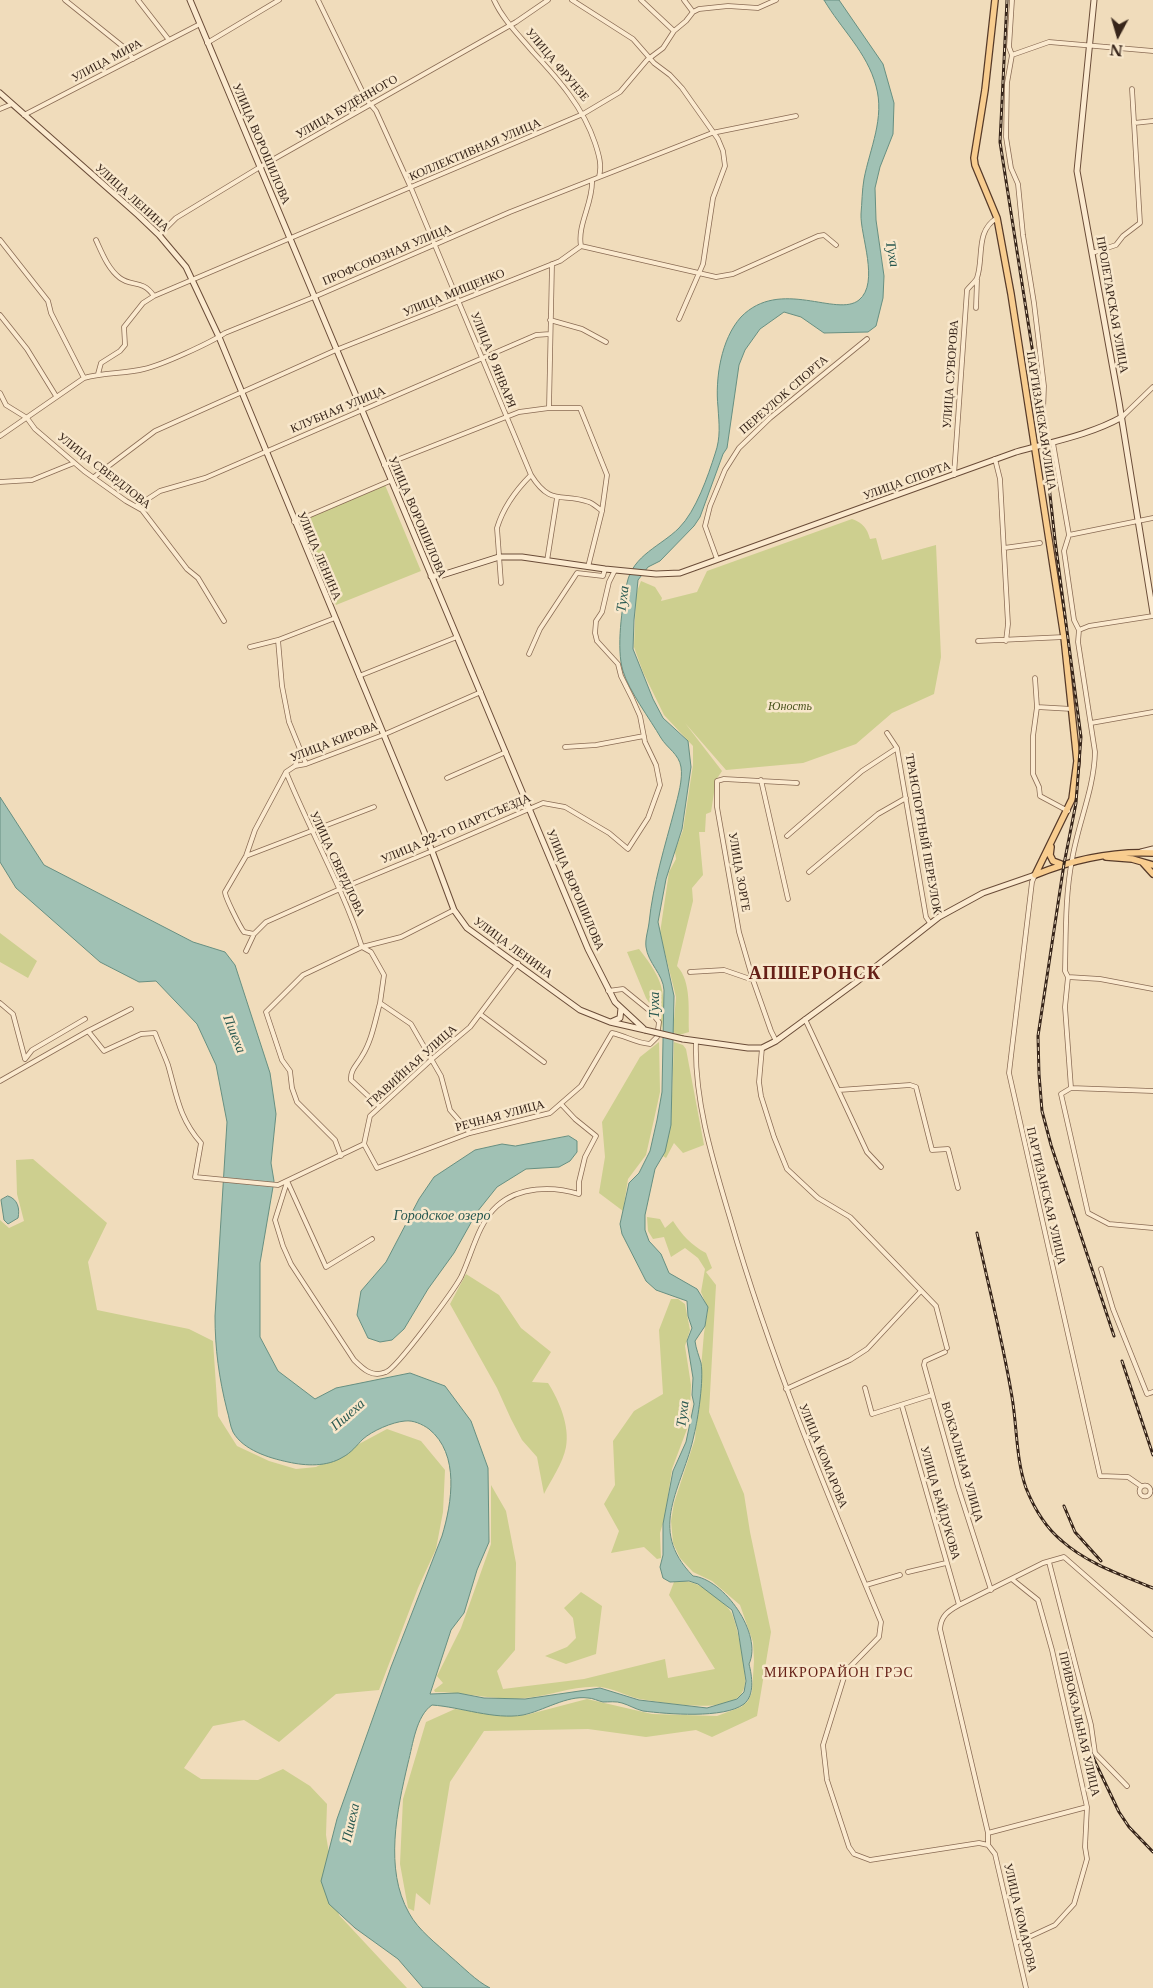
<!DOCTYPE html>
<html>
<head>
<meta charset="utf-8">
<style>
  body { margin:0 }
  #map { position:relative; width:1153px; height:1988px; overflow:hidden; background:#f0dcbb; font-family:"Libre Baskerville",serif }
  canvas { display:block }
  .north { position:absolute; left:1093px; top:10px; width:50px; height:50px; -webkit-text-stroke:4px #f8e7cb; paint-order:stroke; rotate:186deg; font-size:14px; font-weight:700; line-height:20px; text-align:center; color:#37251a }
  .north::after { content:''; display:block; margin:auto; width:18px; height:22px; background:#37251a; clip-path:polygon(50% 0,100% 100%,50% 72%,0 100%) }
</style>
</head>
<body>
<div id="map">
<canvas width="1153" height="1988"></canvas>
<div class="north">N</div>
</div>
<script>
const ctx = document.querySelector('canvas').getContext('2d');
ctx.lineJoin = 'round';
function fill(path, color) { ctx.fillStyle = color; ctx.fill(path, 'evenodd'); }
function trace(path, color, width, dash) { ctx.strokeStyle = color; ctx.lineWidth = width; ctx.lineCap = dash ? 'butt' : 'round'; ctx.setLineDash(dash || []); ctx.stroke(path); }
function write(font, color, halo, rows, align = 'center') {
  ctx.font = font + ' "Libre Baskerville",serif'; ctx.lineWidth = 5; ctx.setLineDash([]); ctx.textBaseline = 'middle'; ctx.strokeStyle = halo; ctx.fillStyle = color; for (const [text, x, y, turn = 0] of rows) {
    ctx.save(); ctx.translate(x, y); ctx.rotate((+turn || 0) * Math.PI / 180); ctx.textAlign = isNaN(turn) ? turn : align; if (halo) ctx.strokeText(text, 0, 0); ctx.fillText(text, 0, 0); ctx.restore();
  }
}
fill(new Path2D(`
  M385,485L421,571L336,605L301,520Z
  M852,519C863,523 867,528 870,539L876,538L882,560L936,545L941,657L934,694L892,713L856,744L803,763L726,770L685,723L722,771L716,780L711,812L706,814L705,832H699L703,875L692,888L693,901L677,966C692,982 688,1011 689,1032L679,1035L673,1032L676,997L660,933L669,872L676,859L675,851L683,830L693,765V746L664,715L643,672L634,647L636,594L641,581L655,587L662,598L661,601L697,592L707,571Z
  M0,933L37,961L28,978L0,962Z
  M639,949C664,981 666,991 662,1031L660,1019L646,998L627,952Z
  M659,1042L660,1092L657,1106L646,1155L628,1179L623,1211L599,1193L605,1157L602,1122L640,1057Z
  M674,1042L683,1045L686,1049L704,1145L683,1153L674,1143L666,1158L663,1156L671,1123Z
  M33,1159L107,1223L88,1262L97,1310L189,1329L213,1341L218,1416L237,1446L269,1461L296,1469L316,1467L387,1429L421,1441L445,1470L443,1512L436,1549L418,1588L379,1690L336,1694L279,1742L244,1720L213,1726L184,1768L201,1779L258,1780L283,1769L310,1786L327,1804L326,1835L339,1915L407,1988H0V1220L9,1228L24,1221L17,1194L16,1160Z
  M647,1217L660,1219L665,1228L673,1221C682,1235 691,1245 706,1253L712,1268L706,1272L716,1285L709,1412L744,1494L750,1532L771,1632L757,1716L712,1737L696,1730L646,1737L588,1729L484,1731L450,1782L430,1905L416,1893L414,1911L408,1908L400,1864L403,1799L426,1722L455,1709L512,1716L526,1715L587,1699L652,1714L717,1716L741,1707L748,1701L752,1692L754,1661L753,1642L740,1605L712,1581L693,1572L680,1558L673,1543L671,1521L674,1503L695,1439L704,1333L708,1309L701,1292L705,1269L698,1258L685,1248L671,1257L664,1237L653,1239L648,1231Z
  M466,1274L499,1295L521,1328L551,1352L532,1382L548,1383C559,1400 570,1426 566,1447C563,1463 551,1480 544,1494L537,1457L522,1440L511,1419L497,1388L450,1304Z
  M671,1299H678L685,1304L690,1330L685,1346L691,1385L690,1412L687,1429L672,1469L665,1516L660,1533L661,1558L657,1559L644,1547L611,1553L619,1531L604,1504L615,1485L613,1441L634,1411L663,1394L659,1330Z
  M491,1485L506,1511L516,1563L515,1650L497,1671L503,1689L584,1679L665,1659L668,1678L715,1669L669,1595L674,1582C680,1581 687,1581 693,1583C702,1585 727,1604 731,1612C737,1622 746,1671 745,1682C745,1688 742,1695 736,1699C714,1712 665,1703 640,1699C626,1696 613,1688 600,1687C575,1685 550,1696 525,1698C494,1701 465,1692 435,1692L434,1690L443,1683L437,1676L461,1628L491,1544Z
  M581,1592L602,1606L596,1654L566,1664L545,1656L567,1647L576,1638L573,1618L564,1608Z`), '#cdcf8f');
const water = new Path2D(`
  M824,0H839L883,64L894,103L893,134L880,167L875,188L876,220L884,276L883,298L876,326L868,332L824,333L801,317L784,312L760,329L745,350L739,365L727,448L723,454L700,517L694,526L660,561L648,567L638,580L634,620L633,649L653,699L663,718L688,741L691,767L682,829L666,879L658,922L674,996L671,1125L665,1152L655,1169L645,1215V1230L649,1241L661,1254L669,1273L697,1289L708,1307L705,1326L695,1341C696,1349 699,1356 701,1363C704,1379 698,1419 694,1435C683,1488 646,1528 693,1576C724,1579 763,1634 749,1664C752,1676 755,1695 744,1704C724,1719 667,1714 643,1711C635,1709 629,1705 622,1703C616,1701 609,1702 603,1702C598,1701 593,1698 588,1698C567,1695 543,1711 523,1715C494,1720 461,1707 432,1705C416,1716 413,1744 408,1763C397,1810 384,1869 409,1913C418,1930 437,1944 451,1957C463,1967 476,1981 490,1988H423L398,1959L355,1928L329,1904L321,1881L337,1819L391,1667L442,1536C452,1503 460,1454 429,1429C422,1424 413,1420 405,1421C392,1422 372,1431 363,1439C357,1445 351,1453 343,1457C327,1467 306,1466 288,1462C269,1458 243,1450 233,1432C230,1426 229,1416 227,1410C219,1378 215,1349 215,1316L227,1122L216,1065L197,1024L156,981L139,982L100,962L16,888L0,862V797L44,865L193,942L225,952L235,965L270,1073L276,1114L271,1163L274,1181L260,1263V1337L278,1371L315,1399L336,1388L410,1373L445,1386L471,1421L488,1468L489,1542L477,1570L464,1613L451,1630L430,1694L458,1693L484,1698L525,1699L600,1688L639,1700L707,1708L737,1699L744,1692L746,1681L738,1630L732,1610L698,1584L689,1581L670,1582L663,1578L660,1567L663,1555V1524L673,1471L686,1442L694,1404L692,1395L693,1378L687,1341L692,1328L688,1316L687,1301L656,1290L646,1281L622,1234L620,1224L629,1183L639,1173L650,1151L657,1120L662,1092L664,990C663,974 648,963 646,947C645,939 648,931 649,923C653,884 665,846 675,808C678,796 683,779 681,767C679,754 667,748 661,738C650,719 629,691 623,671C616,649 622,606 627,583C633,555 661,546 679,528C696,511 708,476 715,454C721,437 719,424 718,407C715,379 721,339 741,317C780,277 837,318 859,300C880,283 860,235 861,214C862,203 862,190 864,179C870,148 885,118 876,86C867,52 841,29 824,0Z
  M569,1136L577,1141V1152L570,1161L559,1167L526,1169L497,1187L477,1212L454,1253L428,1289L404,1329L392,1340L380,1342L368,1338L357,1315L361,1291L386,1262L419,1199L434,1177L475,1150L502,1144L515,1146Z
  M8,1196C18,1199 20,1209 18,1218L8,1224L4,1220L1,1200Z`);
fill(water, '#a0c1b4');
trace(water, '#678f81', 1);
const street = new Path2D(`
  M65,0L126,49L133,59
  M138,0L169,40
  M318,0L366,99L376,111L411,188L531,475C551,507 562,492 589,502C594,504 598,508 602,511
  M494,0C503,20 519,35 533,52C559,80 583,107 595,143C599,155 602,165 599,177
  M572,0L633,39L654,63L670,75L682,88L718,139L723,151L725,166L713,198L703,264L679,319
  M641,0L674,31
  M684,0L693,12
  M1012,0L1009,47L1012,55L1007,83L1006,137L1011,168L1018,184L1023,235L1034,303L1044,386L1043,413L1046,444
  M207,43L279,0
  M1012,55L1049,42L1153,51
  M0,109L12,104
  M24,115L200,24
  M1134,123L1153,121
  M159,235L176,218L260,167L516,22L548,0
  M0,240L48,301L51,313L84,378
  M96,240C102,253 108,269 120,278C132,287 142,279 154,296
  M581,246C577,225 593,203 592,181
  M1092,253L1116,245L1123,236L1140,223L1132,89
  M976,308L977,280
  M0,315L27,349L56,396
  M550,320L582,329L606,342
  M98,374L101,363L120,351L125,345L124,327L143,303L154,296L583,114L620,92L647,60L663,48L674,31L686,21L693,12L699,9L728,6L758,8L776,0
  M0,393L6,405L27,418L35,429L84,471L126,501L142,510L187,569L198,578L224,621
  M549,408L552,264
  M1122,417L1153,387
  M0,436L84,378C104,372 124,374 144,369C162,365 210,343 225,333L314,297L510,212L712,133L796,116
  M1053,443L1069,535L1064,551L1074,620L1079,630L1078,642L1095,752C1094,790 1078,823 1072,860C1065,896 1066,934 1065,971L1068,977L1065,1007L1071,1088
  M995,459L1000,479L1008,624L1006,641
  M384,465L519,412L549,408H580L607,475L602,511L588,567
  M954,475L967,290C970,286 976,281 977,278C984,258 975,231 997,218
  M94,477L155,431L336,350L560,261L581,246L716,277L733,274L818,236L824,235L836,245
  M0,482L32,480L74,463
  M137,506L160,491L205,478L536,335L550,334
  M294,522L390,481
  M1069,535L1153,518
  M1004,548L1040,543
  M717,559L705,526L710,506L725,470L739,448L770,418L867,339
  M547,561L557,498
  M501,583L497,528C503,508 517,489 531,475
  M1079,630L1089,626L1153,616
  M278,640L282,686L289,722L306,764
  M978,641L1064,637
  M250,647L278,640L335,618
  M529,654L540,629L577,573L603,576L605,569
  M359,676L457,637
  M1035,678L1037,707L1033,736V774L1039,787L1040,796L1068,811
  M1037,707L1072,709
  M1091,723L1153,712
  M887,733L897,748
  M565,747L596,745L644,736
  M897,748L926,917L930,923
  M295,766L300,751
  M286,772C310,831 342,886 362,947L371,952L384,975L380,1003L411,1024L441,1076L450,1110L470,1133
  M447,778L506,752
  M761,780L788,899
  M787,836L862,771L897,748
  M246,856L374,807
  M809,872L878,814L906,798
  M1035,875L1032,882L1009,1073L1100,1476L1128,1477L1141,1486
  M254,934L244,932C240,927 225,897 225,892L246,856L255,830L286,772L295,766L306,764L383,735L481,692
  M246,951L254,934L266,922L340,889L432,851L543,803L565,807L609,833L628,849L648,818L660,785L656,765L645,742L640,716L632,698L621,676L618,664L597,641L595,633L596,621L602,612L609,582L615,570
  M690,972L724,970L753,980
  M1068,977L1100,979L1153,989
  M0,1003L13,1014L25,1059
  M480,1014L544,1062
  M805,1019L867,1152L881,1167
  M88,1031L104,1051L141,1034L155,1033C159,1044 164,1054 168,1065C177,1096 179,1118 201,1143L195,1177L278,1185L364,1144L370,1116L432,1059L470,1027L518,963
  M696,1041C694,1101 713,1161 730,1218C770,1357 825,1489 881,1622L879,1637L846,1671L823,1745L827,1780L849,1847L854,1854L870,1860L979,1843L988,1845
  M776,1041L771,1031L753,980L739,932L717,807V781L724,779L797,783
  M762,1048L759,1082L761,1096L774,1137L787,1169L818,1198L850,1217L936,1306L947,1348
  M25,1059L32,1050L85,1019
  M0,1081L88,1031L131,1009
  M839,1090L910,1085L916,1087L932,1150L948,1149L958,1188
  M1153,1091L1071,1088L1061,1094L1088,1213L1109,1224L1153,1228
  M380,1107L351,1080C350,1070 357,1065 362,1056C372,1040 375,1021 380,1003
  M364,1144L377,1168L470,1133L550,1113L581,1086L612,1033C626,1036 636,1043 650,1044L657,1037L659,1022L650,1011L623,989L608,991
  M341,1156L335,1140L297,1102L292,1088L290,1071L282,1060L266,1012L303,975L362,947L401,937L454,910
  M287,1182L275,1220L283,1246L291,1264L354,1360C363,1369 372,1378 386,1372C397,1368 454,1290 461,1277C472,1254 478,1223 497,1206C519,1186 553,1186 579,1194V1182L585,1157L596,1136L575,1119L562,1105
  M288,1183L326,1267L372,1239
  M1101,1269L1113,1309L1147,1394L1153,1392
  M945,1352L925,1361L924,1365L958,1487L991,1590
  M865,1388L872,1414L932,1395
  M786,1389L850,1360L867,1349L920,1292
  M902,1406L959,1605
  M1139.5 1491a5.5 5.5 0 1 1 11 0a5.5 5.5 0 1 1-11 0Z
  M1049,1562L1091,1725L1095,1753L1127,1786
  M908,1572L946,1563
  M1013,1580L1038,1600L1052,1650L1087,1807L1085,1847L1087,1859L1074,1904L1055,1925L1016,1943
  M866,1585L900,1575
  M988,1833L1087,1807
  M1026,1988L995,1854L988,1845V1833L940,1629C941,1616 948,1611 959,1605L1043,1563L1064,1557L1153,1635`);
const secondary = new Path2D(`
  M190,0L588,949L615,1002L643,1028
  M1094,0L1077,171L1119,402L1153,613
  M0,93L138,215L159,235L186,267L219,337L432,851L454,910L467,928L580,1010L610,1022L645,1030
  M431,576H439L499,557H522L605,569L656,574L680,573L1016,452C1051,442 1090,435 1122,417
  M1141,852L1153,849
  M611,1022L620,1018L621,1008
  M683,1039L748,1048H762L776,1041L855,983L939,917L983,893L1035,875`);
const primary = new Path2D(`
  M995,0L985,90L974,158L975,165L997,218L1011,294L1064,637L1077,761L1072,799L1035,875
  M1051,847L1050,855L1053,861L1061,864
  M1106,857L1132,859L1153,865
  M1143,863L1153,874
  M1035,875C1074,859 1111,851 1153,853`);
trace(street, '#896b54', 5.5);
trace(secondary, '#6a4c38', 7);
trace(primary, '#563a29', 8);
trace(street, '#fbeacf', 4);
trace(secondary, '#fbeacf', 5);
trace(primary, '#f8cd8f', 5.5);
const rail = new Path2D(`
  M1007,0L1000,142L1038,386L1055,540L1081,737L1076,803L1064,864L1038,1036L1039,1074L1042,1111L1051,1145L1114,1336
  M977,1233C989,1288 1003,1342 1012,1397C1017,1426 1016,1460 1026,1488C1034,1508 1045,1527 1062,1541C1088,1564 1122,1575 1153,1588
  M1122,1361L1153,1455
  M1064,1506L1075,1532L1101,1561
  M1079,1728L1119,1812L1129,1827L1153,1852`);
trace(rail, '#37251a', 3);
trace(rail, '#f8e7cb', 1, [4]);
const secondaryBridge = new Path2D(`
  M645,1030L683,1039`);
trace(secondaryBridge, '#6a4c38', 7, []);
trace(secondaryBridge, '#fbeacf', 5);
write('12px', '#37251a', '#f8e7cb', [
  ["УЛИЦА МИРА",107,61,-28],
  ["УЛИЦА ФРУНЗЕ",557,65,50],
  ["УЛИЦА БУДЁННОГО",347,107,-30],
  ["УЛИЦА ВОРОШИЛОВА",261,144,67],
  ["КОЛЛЕКТИВНАЯ УЛИЦА",475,150,-23],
  ["УЛИЦА ЛЕНИНА",132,198,42],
  ["ПРОФСОЮЗНАЯ УЛИЦА",387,255,-23],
  ["УЛИЦА МИЩЕНКО",454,293,-22],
  ["ПРОЛЕТАРСКАЯ УЛИЦА",1112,305,80],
  ["УЛИЦА 9 ЯНВАРЯ",493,360,68],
  ["УЛИЦА СУВОРОВА",951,374,-86],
  ["ПЕРЕУЛОК СПОРТА",784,395,-41],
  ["КЛУБНАЯ УЛИЦА",338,410,-23],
  ["ПАРТИЗАНСКАЯ УЛИЦА",1041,421,81],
  ["УЛИЦА СВЕРДЛОВА",104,471,38],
  ["УЛИЦА СПОРТА",907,481,-20],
  ["УЛИЦА ВОРОШИЛОВА",417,517,67],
  ["УЛИЦА ЛЕНИНА",319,556,67],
  ["УЛИЦА КИРОВА",334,742,-21],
  ["УЛИЦА 22-ГО ПАРТСЪЕЗДА",456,829,-23],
  ["ТРАНСПОРТНЫЙ ПЕРЕУЛОК",923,834,80],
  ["УЛИЦА СВЕРДЛОВА",337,864,65],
  ["УЛИЦА ЗОРГЕ",739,872,80],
  ["УЛИЦА ВОРОШИЛОВА",575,890,67],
  ["УЛИЦА ЛЕНИНА",513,948,36],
  ["ГРАВИЙНАЯ УЛИЦА",412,1066,-42],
  ["РЕЧНАЯ УЛИЦА",500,1116,-15],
  ["ПАРТИЗАНСКАЯ УЛИЦА",1046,1196,77],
  ["УЛИЦА КОМАРОВА",823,1456,68],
  ["ВОКЗАЛЬНАЯ УЛИЦА",962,1462,74],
  ["УЛИЦА БАЙДУКОВА",940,1503,74],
  ["ПРИВОКЗАЛЬНАЯ УЛИЦА",1079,1724,77],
  ["УЛИЦА КОМАРОВА",1020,1918,77]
]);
write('italic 12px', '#4c541f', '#f8e7cb', [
  ["Юность",790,707]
]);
write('italic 14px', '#285850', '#f8e7cb', [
  ["Туха",892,254,80],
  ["Туха",623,599,-83],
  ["Туха",655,1005,-90],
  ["Пшеха",234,1034,68],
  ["Городское озеро",442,1216],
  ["Туха",683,1414,-83],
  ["Пшеха",348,1415,-41],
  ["Пшеха",351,1823,-77]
]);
ctx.letterSpacing = '1px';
write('14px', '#662017', '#f8e7cb', [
  ["МИКРОРАЙОН ГРЭС",839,1673]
]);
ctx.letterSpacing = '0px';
ctx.letterSpacing = '1px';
write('bold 18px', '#662017', '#f8e7cb', [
  ["АПШЕРОНСК",815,974]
]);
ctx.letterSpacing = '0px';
</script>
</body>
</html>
